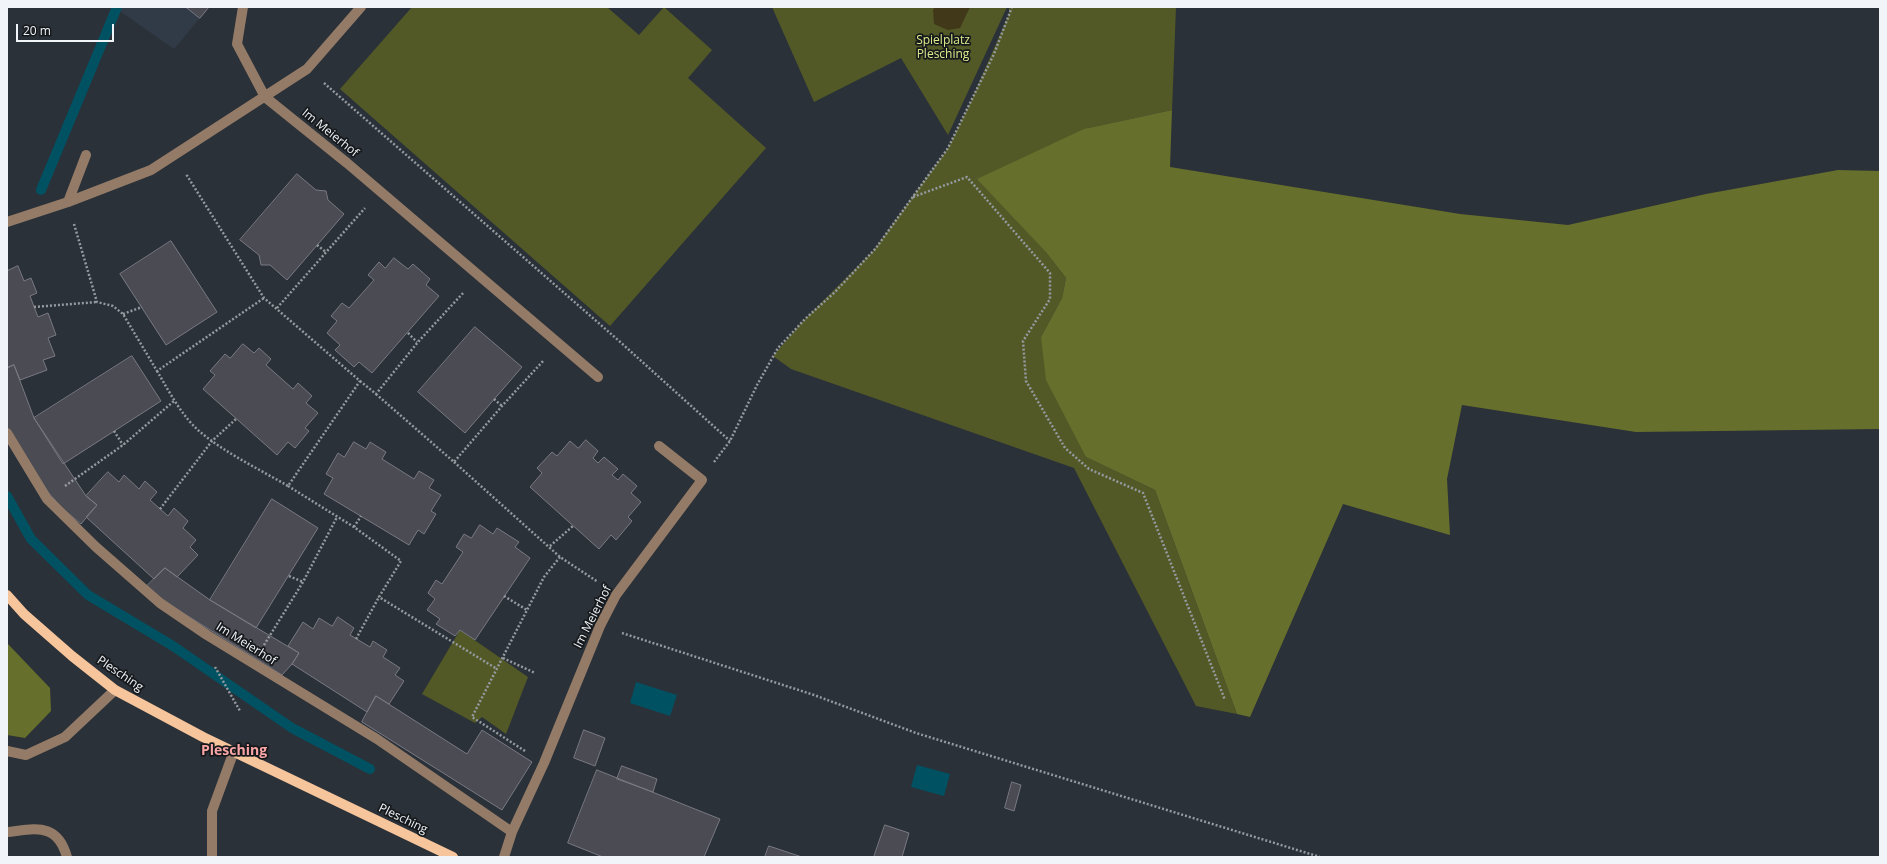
<!DOCTYPE html>
<html>
<head>
<meta charset="utf-8">
<style>
  body { margin:0 }
  #map { position:relative; width:1887px; height:864px; overflow:hidden; background:#2b3138; font-family:"Open Sans",sans-serif }
  canvas { display:block }
  .frame { position:absolute; inset:0; border:8px solid #f1f5f9; pointer-events:none }
  .scale { position:absolute; left:16px; top:24px; width:98px; height:18px; box-sizing:border-box; border:2px solid #f1f5f9; border-top:0; padding-left:5px; font-size:12px; line-height:14px; white-space:nowrap; color:#f1f5f9; -webkit-text-stroke:3px #16191c; paint-order:stroke }
</style>
</head>
<body>
<div id="map">
<canvas width="1887" height="864"></canvas>
<div class="frame"></div>
<div class="scale">20 m</div>
</div>
<script>
const ctx = document.querySelector('canvas').getContext('2d');
ctx.lineJoin = 'round';
function fill(path, color) { ctx.fillStyle = color; ctx.fill(path, 'evenodd'); }
function trace(path, color, width, dash) { ctx.strokeStyle = color; ctx.lineWidth = width; ctx.lineCap = dash ? 'butt' : 'round'; ctx.setLineDash(dash || []); ctx.stroke(path); }
function write(font, color, halo, rows, align = 'center') {
  ctx.font = font + ' "Open Sans",sans-serif'; ctx.lineWidth = 3.5; ctx.setLineDash([]); ctx.textBaseline = 'middle'; ctx.strokeStyle = halo; ctx.fillStyle = color; for (const [text, x, y, turn = 0] of rows) {
    ctx.save(); ctx.translate(x, y); ctx.rotate((+turn || 0) * Math.PI / 180); ctx.textAlign = isNaN(turn) ? turn : align; if (halo) ctx.strokeText(text, 0, 0); ctx.fillText(text, 0, 0); ctx.restore();
  }
}
fill(new Path2D(`
  M114,7H209L174,49Z`), '#313b47');
fill(new Path2D(`
  M412,7H607L639,35L664,7L712,50L688,78L766,148L610,326L340,89Z
  M772,7H1007L948,135L901,58L814,102Z
  M1009,7H1176L1172,110L1089,128L1045,251L1066,278L1062,298L1041,337L1086,457L1155,490L1237,714L1196,706L1074,468L791,369L773,356L801,323L873,251L948,148L971,101L1009,14Z
  M460,630L528,677L506,734L482,717L475,723L422,694Z`), '#525926');
fill(new Path2D(`
  M1172,110L1170,167L1460,214L1568,225L1706,194L1838,170L1880,171V429L1636,432L1462,405L1447,479L1450,535L1343,504L1250,717L1237,714L1155,490L1086,457L1046,380L1041,337L1062,298L1066,278L1045,251L977,179L1084,129Z
  M7,643L50,688L51,711L25,738L7,735Z`), '#676f2c');
fill(new Path2D(`
  M935,7H970L960,28L948,30L934,24L933,10Z`), '#403818');
fill(new Path2D(`
  M636,682L677,695L670,716L630,703Z
  M917,765L950,774L944,796L911,787Z`), '#005162');
trace(new Path2D(`
  M41,190L117,7
  M7,496L31,539L88,595L173,646L292,728L370,769`), '#005162', 10);
const building = new Path2D(`
  M186,7H209L200,18Z
  M297,174L316,190L326,191L328,200L344,214L287,280L270,265H261L259,255L240,240Z
  M171,241L217,312L166,345L120,274Z
  M394,258L408,269L413,264L430,279L426,285L439,296L372,373L359,362L354,367L335,350L340,345L327,333L337,321L331,316L342,303L349,308L374,280L368,275L379,262L385,268Z
  M18,266L24,281L31,278L37,293L30,296L38,317L48,313L56,335L48,338L55,356L43,360L47,370L20,380L14,365L7,368V267L8,270Z
  M475,327L522,367L465,433L418,392Z
  M243,344L254,353L259,348L271,359L266,365L293,389L298,383L312,396L306,403L318,413L305,428L309,431L295,448L288,442L277,455L203,389L215,375L210,371L225,354L230,358Z
  M132,356L161,401L63,464L34,418Z
  M14,365L34,418L86,496L97,505L81,524L61,507L48,492L7,430V368Z
  M586,440L598,451L593,458L598,463L604,457L618,469L612,475L618,480L623,474L637,486L631,493L641,502L628,517L632,521L616,540L611,535L599,549L530,487L542,473L537,468L552,452L557,456L570,441L578,448Z
  M354,442L366,449L370,442L386,452L382,459L414,479L419,471L434,480L429,488L441,495L431,511L436,514L424,534L418,530L409,545L324,494L333,478L326,474L338,453L344,457Z
  M108,472L119,482L124,475L139,489L145,481L157,492L150,500L168,516L174,508L188,521L183,528L196,540L190,547L198,555L177,577L165,568L154,579L86,517L97,505L86,496Z
  M272,499L318,528L256,628L210,600Z
  M480,525L493,534L497,528L519,542L515,547L530,558L475,640L460,630L455,636L436,624L440,619L427,610L435,599L428,593L436,580L442,584L463,552L456,547L464,534L471,538Z
  M165,568L210,600L299,653L292,664L282,675L167,603L146,587Z
  M338,617L354,628L350,635L370,647L373,641L387,650L383,657L400,668L395,675L404,681L389,704L376,696L367,712L292,664L299,653L288,646L303,622L313,629L319,618L332,626Z
  M376,696L467,754L482,730L532,762L502,810L362,722Z
  M584,730L605,738L595,766L574,758Z
  M622,766L657,779L653,792L617,779Z
  M597,770L720,819L704,857H603L568,843Z
  M1012,782L1021,785L1014,811L1005,808Z
  M885,825L909,833L902,857H874Z
  M769,846L802,857H765Z`);
fill(building, '#4b4b54');
trace(building, '#797983', 1);
trace(new Path2D(`
  M324,83L618,340L730,441
  M913,197L967,177L1050,273V299L1023,341L1026,381L1065,448L1089,469L1143,493L1225,700
  M74,224L97,302L113,306L123,314L157,371L264,298
  M317,245L326,252
  M34,307L97,302
  M277,308L365,208
  M123,314L142,307
  M408,333L417,342
  M157,371C169,391 181,415 199,431C225,453 259,469 288,486L360,381L264,298L186,174
  M360,381L376,394L418,342L464,292
  M376,394L454,462L502,406L544,360
  M494,399L502,406
  M114,431L123,445
  M454,462L560,557L598,582
  M714,462L730,441L757,385L778,348L805,319L835,292L876,248L948,148L994,54L1012,7
  M65,486L123,445L174,401
  M288,486L354,527L401,561L379,597L497,669
  M160,509L212,441L236,419
  M354,527L361,516
  M550,546L573,526
  M289,576L303,582
  M504,596L527,610
  M622,633L814,695L916,733L1320,857
  M356,639L379,597
  M264,645L303,582L337,517
  M503,658L535,673
  M215,667L240,711
  M525,751L472,717L544,577L560,557`), '#959aa0', 2.5, [2, 2]);
trace(new Path2D(`
  M243,7L237,44L265,97L347,163L598,377
  M68,202L86,155
  M7,222L68,202L151,170L307,69L361,7
  M7,433L47,499L96,547L160,603L207,635L377,739L512,832
  M7,751L26,755L65,737L115,690
  M7,832C36,829 57,822 67,857
  M212,857V811L234,751
  M504,857L512,832L544,763L600,626L616,595L702,480L659,446`), '#937b68', 10);
trace(new Path2D(`
  M7,595L24,614L72,656L115,690L203,737L453,857`), '#f6c59c', 10);
write('12px', '#deeb8b', '#16191c', [
  ["Spielplatz",943,41],
  ["Plesching",943,55]
]);
write('12px', '#f1f5f9', '#16191c', [
  ["Im Meierhof",330,133,39],
  ["Im Meierhof",593,617,-63],
  ["Im Meierhof",246,644,32],
  ["Plesching",120,674,34],
  ["Plesching",403,819,26]
]);
write('bold 14px', '#faa6a6', '#16191c', [
  ["Plesching",234,751]
]);
</script>
</body>
</html>
